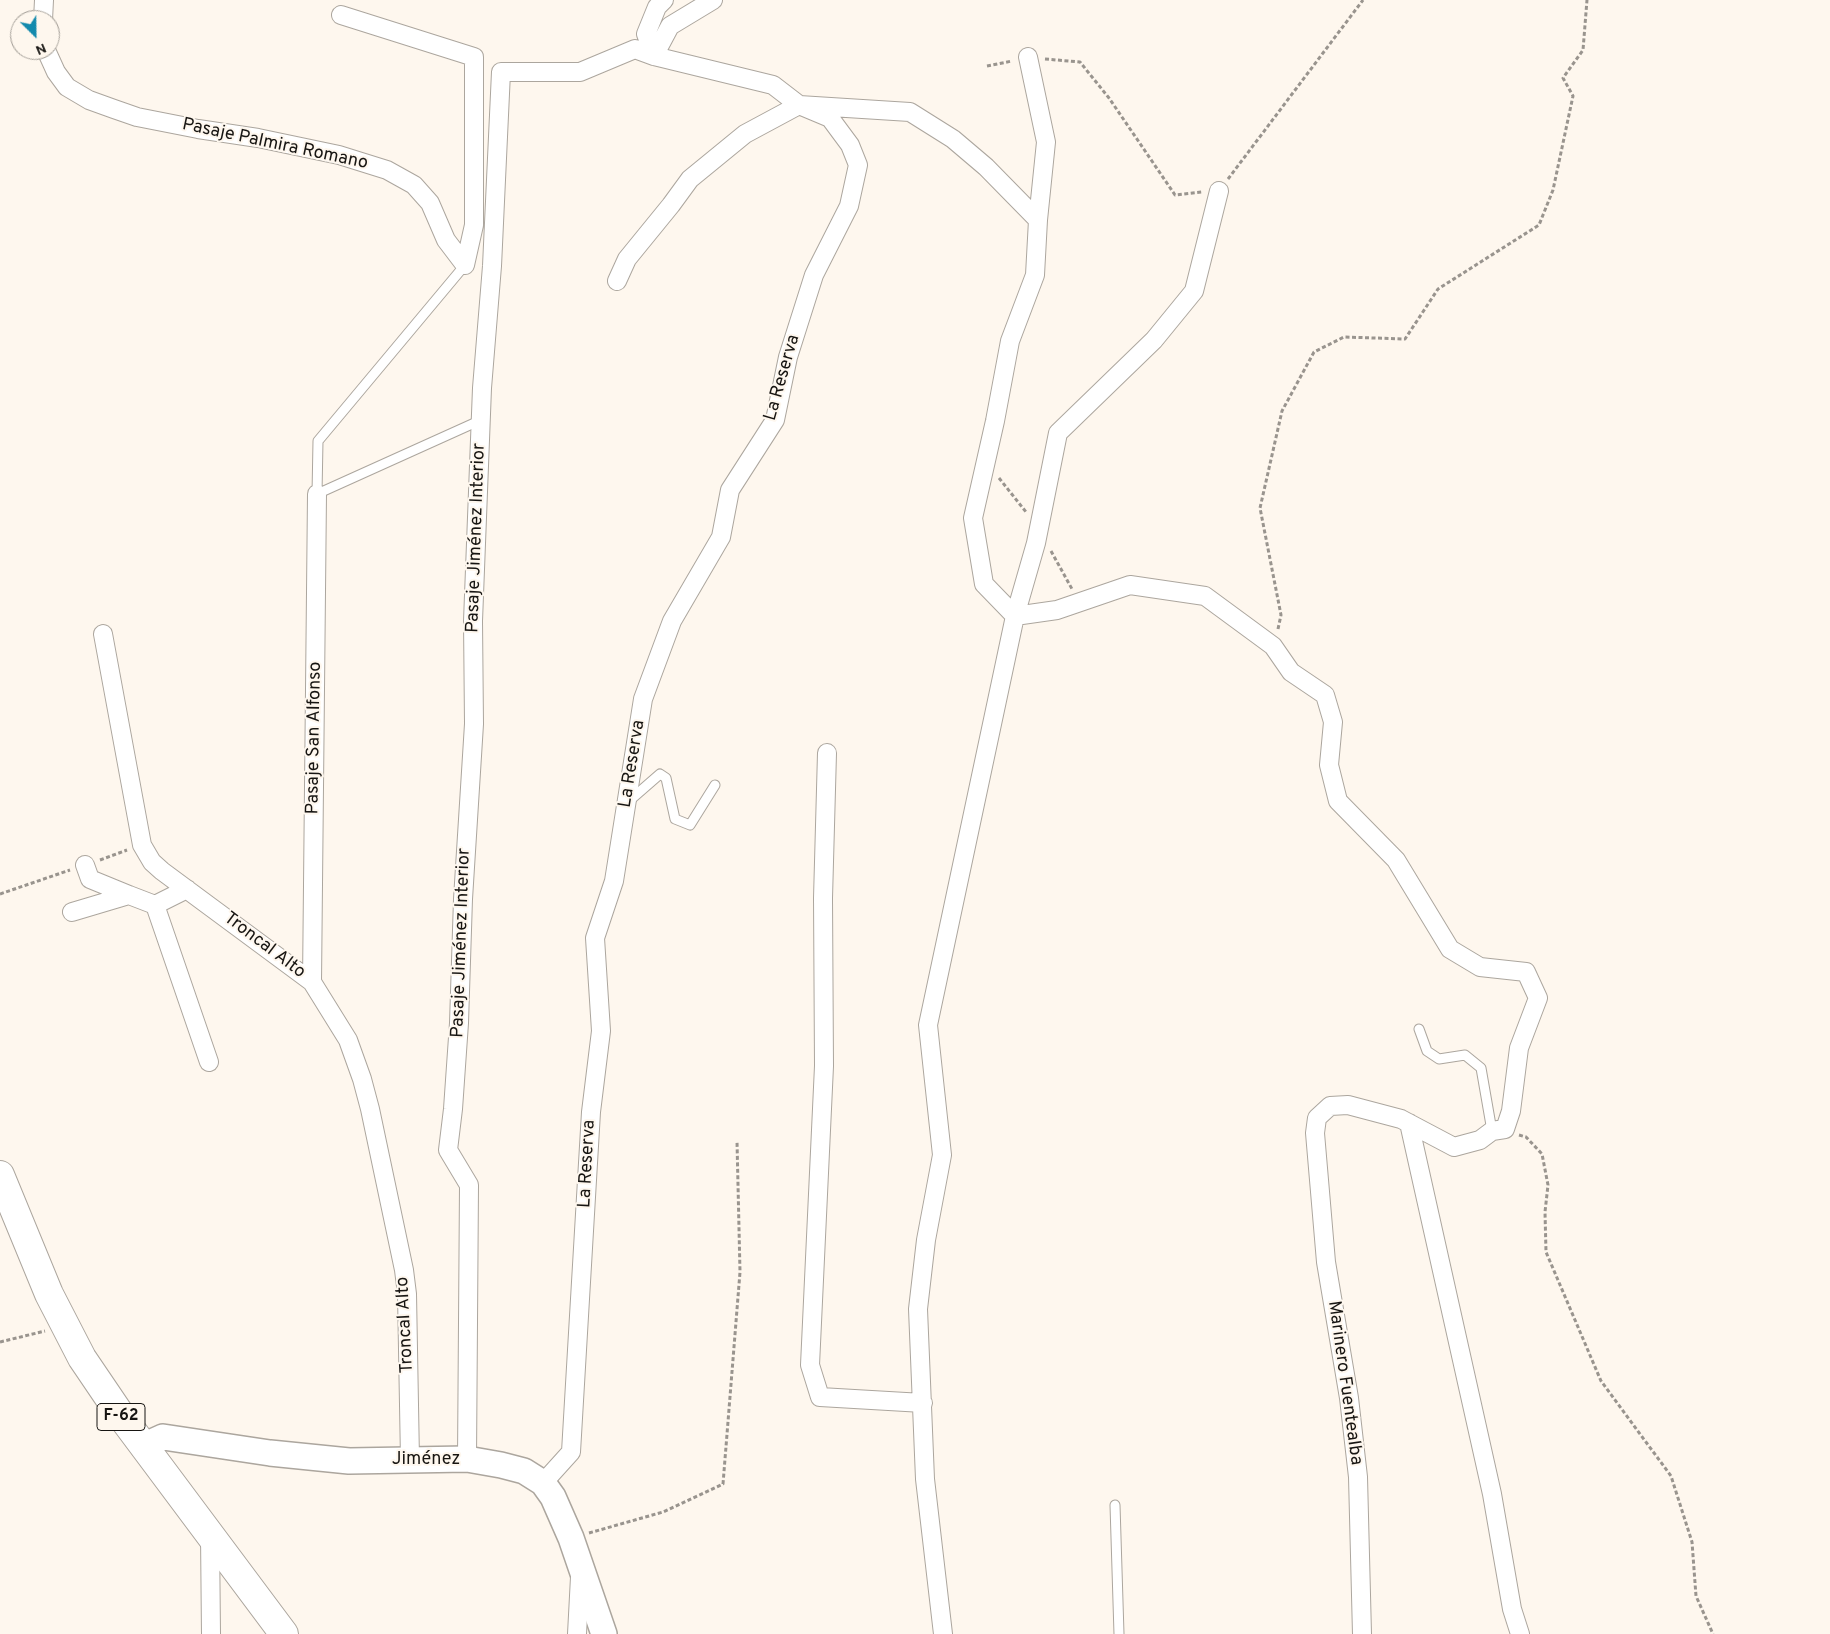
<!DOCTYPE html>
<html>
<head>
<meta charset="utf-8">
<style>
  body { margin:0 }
  #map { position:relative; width:1830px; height:1634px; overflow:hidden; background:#fef7ee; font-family:Overpass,sans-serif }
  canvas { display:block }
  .north { position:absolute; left:10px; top:10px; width:50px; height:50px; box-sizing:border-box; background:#fef7ee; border:1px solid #a29d96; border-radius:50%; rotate:157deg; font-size:14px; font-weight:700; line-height:20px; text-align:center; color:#171512 }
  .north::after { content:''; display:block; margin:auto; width:18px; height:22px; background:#138aad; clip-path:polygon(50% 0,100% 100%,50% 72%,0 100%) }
</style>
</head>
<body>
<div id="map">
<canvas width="1830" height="1634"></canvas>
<div class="north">N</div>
</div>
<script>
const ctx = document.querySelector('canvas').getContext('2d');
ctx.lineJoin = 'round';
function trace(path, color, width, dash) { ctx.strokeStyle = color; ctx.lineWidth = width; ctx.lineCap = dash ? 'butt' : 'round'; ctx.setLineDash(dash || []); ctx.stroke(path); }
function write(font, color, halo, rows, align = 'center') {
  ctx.font = font + ' Overpass,sans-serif'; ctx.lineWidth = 4; ctx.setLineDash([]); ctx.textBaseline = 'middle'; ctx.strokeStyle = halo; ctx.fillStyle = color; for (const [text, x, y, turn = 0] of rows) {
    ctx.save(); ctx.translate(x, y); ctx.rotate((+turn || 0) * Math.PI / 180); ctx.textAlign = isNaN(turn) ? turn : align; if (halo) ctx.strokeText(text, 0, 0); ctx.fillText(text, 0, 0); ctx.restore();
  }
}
const lane = new Path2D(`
  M465,265L318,441L317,494L481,420
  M629,801L660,774L666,778L675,819L690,825L715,785
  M1419,1029L1427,1051L1439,1059L1465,1055L1481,1068L1492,1131
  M1115,1505L1119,1634`);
const street = new Path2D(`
  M43,20L44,0
  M46,50L56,72L67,87L89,100L114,109L137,117L198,129L258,138L339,155L387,170L414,185L430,203L446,240L465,265L474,225V57L341,15
  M654,56L670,26L713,0
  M654,56L646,34L657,7L664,0
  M1028,57L1046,142L1038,220
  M617,281L627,259L671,205L690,179L745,134L799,105L910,112L953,139L986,167L1038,220L1035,275L1010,341L995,421L973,518L984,584L1015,616L1057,610L1130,585L1205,596L1273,646L1291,672L1325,695L1333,722L1329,765L1338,801L1396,860L1450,949L1480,967L1526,972L1538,998L1519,1048L1511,1111L1505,1129L1492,1131L1480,1140L1454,1147L1401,1119L1348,1105L1330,1106L1317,1118L1315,1133L1326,1262L1349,1398L1358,1477L1362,1634
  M103,634L142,845L152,862L162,871L312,982L348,1040L362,1079L370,1109L404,1270L407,1294L410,1460
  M827,753L823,898L824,1066L810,1365L820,1397L923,1403
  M85,865L90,879L129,895
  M187,889L155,905L209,1062
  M72,912L129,895L155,905
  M312,982L317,494
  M1409,1123L1492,1494L1512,1609L1520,1634
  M467,1459L469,1185L448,1150L453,1109L459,1023L463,899L474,724L473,621L482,388L492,266L501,72H580L635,49L654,56L773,85L799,105L830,118L850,145L858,165L849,206L814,275L788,357L775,420L730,490L721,537L672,621L643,699L614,881L595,938L601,1031L591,1112L571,1452L543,1483
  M210,1535L211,1634
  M577,1634L580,1577
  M943,1634L925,1479L918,1309L926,1240L942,1155L928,1025L1015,616L1036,543L1058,433L1154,340L1194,291L1219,191`);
const secondary = new Path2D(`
  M143,1446L163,1437L270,1453L349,1461L467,1459L501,1465L524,1471L543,1483L553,1497L571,1538L604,1634`);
const primary = new Path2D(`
  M0,1175L49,1294L82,1358L122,1417L284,1634`);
trace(lane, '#aca69e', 11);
trace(street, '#aca69e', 20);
trace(secondary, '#aca69e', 28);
trace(primary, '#aca69e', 30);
trace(new Path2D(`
  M1045,59L1080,62L1109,98L1175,195L1202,192
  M987,66L1012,61
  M1228,179L1363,0
  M999,478L1026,512
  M1051,551L1072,589
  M1278,629L1281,615L1260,508L1282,411L1314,352L1344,337L1405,339L1438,289L1539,225L1553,190L1573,96L1563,78L1583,50L1587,0
  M100,860L127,850
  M0,894L70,870
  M1519,1135L1526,1137L1542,1154L1548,1185L1545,1212L1546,1252L1601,1381L1671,1476L1692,1542L1696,1596L1713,1634
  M0,1342L45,1331
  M589,1533L663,1512L723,1484L740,1272L737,1141`), '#99948e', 3, [4, 2.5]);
trace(lane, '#fff', 9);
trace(street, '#fff', 18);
trace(secondary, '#fff', 25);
trace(primary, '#fff', 28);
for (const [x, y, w] of [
  [121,1417,48]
]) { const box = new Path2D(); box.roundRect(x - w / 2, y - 13.5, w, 27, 4); ctx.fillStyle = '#fef7ee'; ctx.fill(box); trace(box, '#171512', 1); }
write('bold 16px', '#171512', null, [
  ["F-62",121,1417]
]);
write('18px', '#171512', '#fef7ee', [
  ["Pasaje Palmira Romano",275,145,12],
  ["La Reserva",783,378,-74],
  ["Pasaje Jiménez Interior",477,538,-88],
  ["Pasaje San Alfonso",315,738,-89],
  ["La Reserva",633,764,-81],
  ["Pasaje Jiménez Interior",462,943,-88],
  ["Troncal Alto",264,946,37],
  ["La Reserva",588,1164,-87],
  ["Troncal Alto",406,1325,-93],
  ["Marinero Fuentealba",1344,1383,82],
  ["Jiménez",426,1460]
]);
</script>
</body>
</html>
